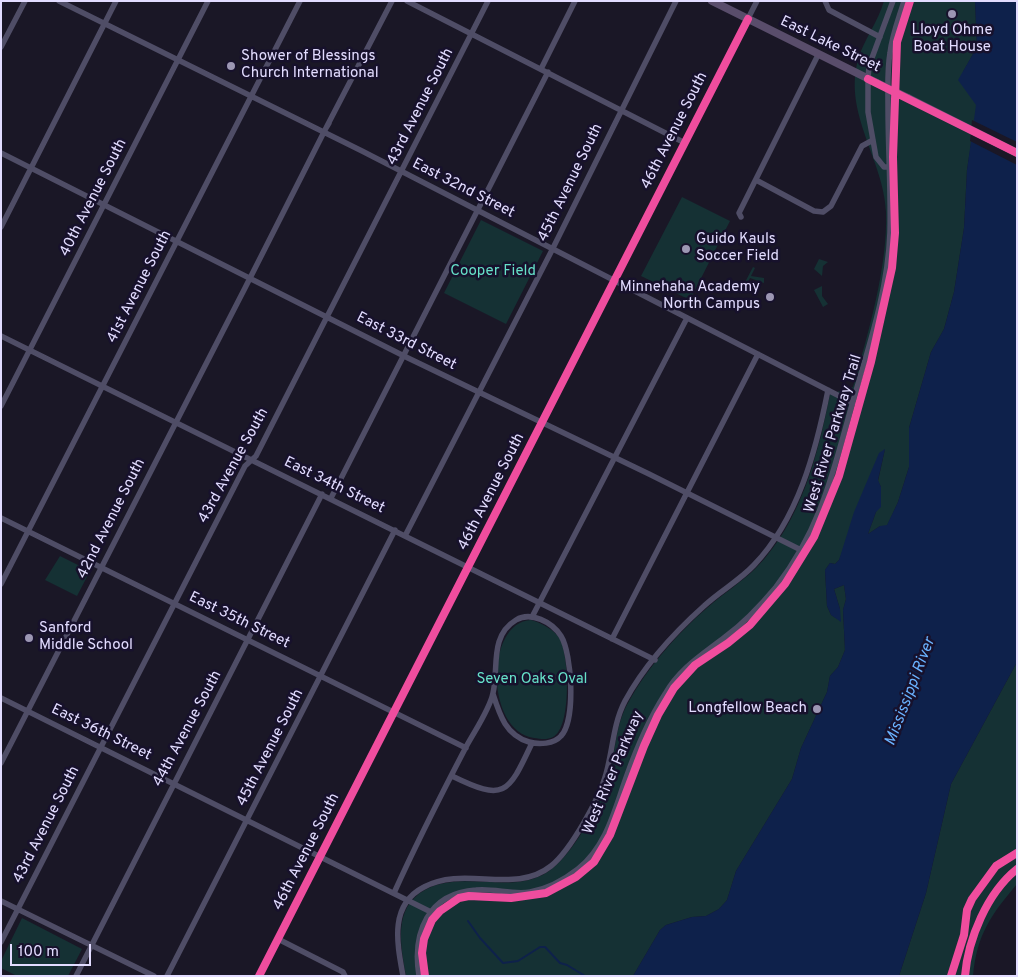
<!DOCTYPE html>
<html>
<head>
<meta charset="utf-8">
<style>
  body { margin:0 }
  #map { position:relative; width:1018px; height:977px; overflow:hidden; background:#1a1726; font-family:Overpass,sans-serif }
  canvas { display:block }
  .frame { position:absolute; inset:0; border:2px solid #e2dcff; pointer-events:none }
  .scale { position:absolute; left:10px; top:944px; width:81px; height:22px; box-sizing:border-box; border:2px solid #e2dcff; border-top:0; padding-left:6px; font-size:15px; line-height:18px; white-space:nowrap; color:#e2dcff; -webkit-text-stroke:4px #17112c; paint-order:stroke }
</style>
</head>
<body>
<div id="map">
<canvas width="1018" height="977"></canvas>
<div class="frame"></div>
<div class="scale">100 m</div>
</div>
<script>
const ctx = document.querySelector('canvas').getContext('2d');
ctx.lineJoin = 'round';
function fill(path, color) { ctx.fillStyle = color; ctx.fill(path, 'evenodd'); }
function trace(path, color, width, dash) { ctx.strokeStyle = color; ctx.lineWidth = width; ctx.lineCap = dash ? 'butt' : 'round'; ctx.setLineDash(dash || []); ctx.stroke(path); }
function write(font, color, halo, rows, align = 'center') {
  ctx.font = font + ' Overpass,sans-serif'; ctx.lineWidth = 5; ctx.setLineDash([]); ctx.textBaseline = 'middle'; ctx.strokeStyle = halo; ctx.fillStyle = color; for (const [text, x, y, turn = 0] of rows) {
    ctx.save(); ctx.translate(x, y); ctx.rotate((+turn || 0) * Math.PI / 180); ctx.textAlign = isNaN(turn) ? turn : align; if (halo) ctx.strokeText(text, 0, 0); ctx.fillText(text, 0, 0); ctx.restore();
  }
}
fill(new Path2D(`
  M884,1H975L977,47L963,72L977,105L967,170L964,228L954,292L944,329L931,352L909,428V467L898,502L887,526H880L868,534L876,512L881,487L878,481L885,449L839,560L835,564L830,563L825,570L827,606L831,615L838,619L840,609L834,589L844,585L846,599L843,610L845,650L838,667L830,676L827,692L801,748L792,779L736,871L727,900L719,909L706,916L692,917L666,925L660,930L633,976H406C401,946 392,908 425,890C466,868 518,899 554,867C575,850 602,802 609,776C616,751 615,726 628,703C647,668 677,634 707,608C722,594 741,583 756,568C801,522 818,455 830,394L853,387C868,334 888,266 886,212C884,160 843,114 858,60C863,41 878,22 884,1Z
  M682,197L730,221L690,300L641,276Z
  M481,220L543,251L506,324L444,293Z
  M819,259L828,262L823,266L822,276L814,269Z
  M753,267L755,268L751,276L764,278V283L750,278L744,291L741,290Z
  M822,286V296L828,304L823,307L814,290Z
  M60,556L90,571L77,596L45,580Z
  M531,620C541,623 554,629 560,639C569,655 572,728 553,737C547,740 541,739 534,738C485,731 485,622 531,620Z
  M1017,662V884C991,915 977,934 973,976H899L926,893L951,784Z
  M22,918L82,949L68,976H17L1,968V961Z`), '#153134');
fill(new Path2D(`
  M975,1H1017V662L951,784L926,893L899,976H633L660,930L666,925L692,917L706,916L719,909L727,900L736,871L792,779L801,748L827,692L830,676L838,667L845,650L843,610L846,599L844,585L834,589L840,609L841,622L831,615L827,606L825,570L830,563L835,564L839,560L854,512L879,453L885,449L878,480L881,487V507L876,512L868,534L880,526L887,525L898,502L909,467V428L931,352L944,329L954,292L964,228L967,170L976,105L958,80L977,47Z`), '#0e214b');
fill(new Path2D(`
  M972,120L1017,142V165L970,141Z`), '#1a1726');
trace(new Path2D(`
  M468,921L480,938L503,963L518,961L540,947H545L560,963L567,965L585,976`), '#0e214b', 2);
trace(new Path2D(`
  M59,1L362,151L853,403
  M407,1L685,143
  M825,1L829,10L880,37
  M1,47L25,1
  M541,69L575,1
  M329,123L326,128L392,1
  M1,153L408,358L649,474L801,550
  M889,167H884L876,157L868,112V79L869,66L893,1
  M756,180L814,211L823,212L831,206L862,146L873,140
  M741,217L739,213L818,55
  M1,227L116,1
  M248,282L245,288L326,128
  M1,336L655,660
  M1,406L208,1
  M331,498L548,72
  M1,518L466,748
  M405,536L550,254L676,1
  M1,584L300,1
  M532,617L687,318
  M612,639L758,354
  M1,698L431,912
  M1,763L245,288
  M452,776C505,802 508,794 532,743
  M394,893C416,844 441,795 466,747C474,732 490,709 493,693C499,669 489,636 516,620C531,611 552,622 561,636C572,654 576,720 561,736C554,744 539,745 529,742C506,735 500,716 493,694
  M1,901L154,976
  M278,939L343,972L345,976
  M1,942L245,466L256,456L488,1
  M76,976L322,494
  M167,976L395,530
  M259,976L757,1
  M403,976C397,943 389,905 424,887C464,865 515,895 551,866C571,850 599,799 606,774C613,749 613,724 625,701C644,666 675,632 704,606C720,591 739,581 754,565C798,519 816,451 828,390
  M419,976C412,933 428,893 476,890C494,888 512,895 530,892C548,889 564,880 578,869C607,846 615,808 627,775C637,747 649,719 665,694C680,668 702,655 725,637C744,623 761,605 776,587C822,527 833,472 853,401C869,346 888,290 890,232C891,190 888,148 888,107C888,89 887,70 890,53C892,35 899,18 904,1
  M965,976C968,939 987,893 1017,869`), '#4f4d66', 5.5);
trace(new Path2D(`
  M712,1L877,83
  M908,98L1017,153`), '#594d6b', 8);
trace(new Path2D(`
  M877,83L908,98`), '#594d6b', 8);
trace(new Path2D(`
  M868,79L1017,153
  M259,976L748,19
  M425,976L422,953L424,939L432,920L440,911L459,898L469,896L511,898L546,893L576,877L594,862L610,835L644,746L658,715L674,688L695,665L728,643L750,625L785,584L814,537L839,476L871,362L892,268L895,233L893,157L897,42L910,1
  M951,976L964,935L967,910L972,899L996,866L1017,853
  M965,976C968,939 987,893 1017,869`), '#ef4d9e', 8);
for (const [x, y, r, color] of [
  [952,14,5,"#9c97b3"],
  [231,66,5,"#9c97b3"],
  [686,249,5,"#9c97b3"],
  [770,297,5,"#9c97b3"],
  [29,638,5,"#9c97b3"],
  [817,709,5,"#9c97b3"]
]) { const dot = new Path2D(); dot.arc(x, y, r, 0, 2 * Math.PI); ctx.fillStyle = color; ctx.fill(dot); trace(dot, '#17112c', 2); }
write('15px', '#e2dcff', '#17112c', [
  ["Lloyd Ohme",952,31,"center"],
  ["Boat House",952,48,"center"],
  ["Shower of Blessings",241,57],
  ["Church International",241,74],
  ["Guido Kauls",696,240],
  ["Soccer Field",696,257],
  ["Minnehaha Academy",760,288,"right"],
  ["North Campus",760,305,"right"],
  ["Sanford",39,629],
  ["Middle School",39,646],
  ["Longfellow Beach",807,709,"right"]
], 'left');
write('15px', '#e2dcff', '#17112c', [
  ["East Lake Street",830,45,26],
  ["43rd Avenue South",421,107,-63],
  ["46th Avenue South",675,131,-63],
  ["45th Avenue South",571,183,-64],
  ["East 32nd Street",463,189,27],
  ["40th Avenue South",94,198,-63],
  ["41st Avenue South",140,287,-63],
  ["East 33rd Street",406,342,27],
  ["West River Parkway Trail",834,434,-73],
  ["43rd Avenue South",234,466,-61],
  ["East 34th Street",334,486,26],
  ["46th Avenue South",492,492,-63],
  ["42nd Avenue South",112,519,-63],
  ["East 35th Street",239,621,26],
  ["44th Avenue South",188,729,-62],
  ["East 36th Street",101,733,26],
  ["45th Avenue South",271,748,-63],
  ["West River Parkway",614,773,-67],
  ["43rd Avenue South",47,825,-63],
  ["46th Avenue South",307,852,-63]
]);
write('15px', '#66e1c9', '#17112c', [
  ["Cooper Field",493,272],
  ["Seven Oaks Oval",532,680]
]);
write('italic 16px', '#6ab2ff', '#17112c', [
  ["Mississippi River",911,692,-69]
]);
</script>
</body>
</html>
